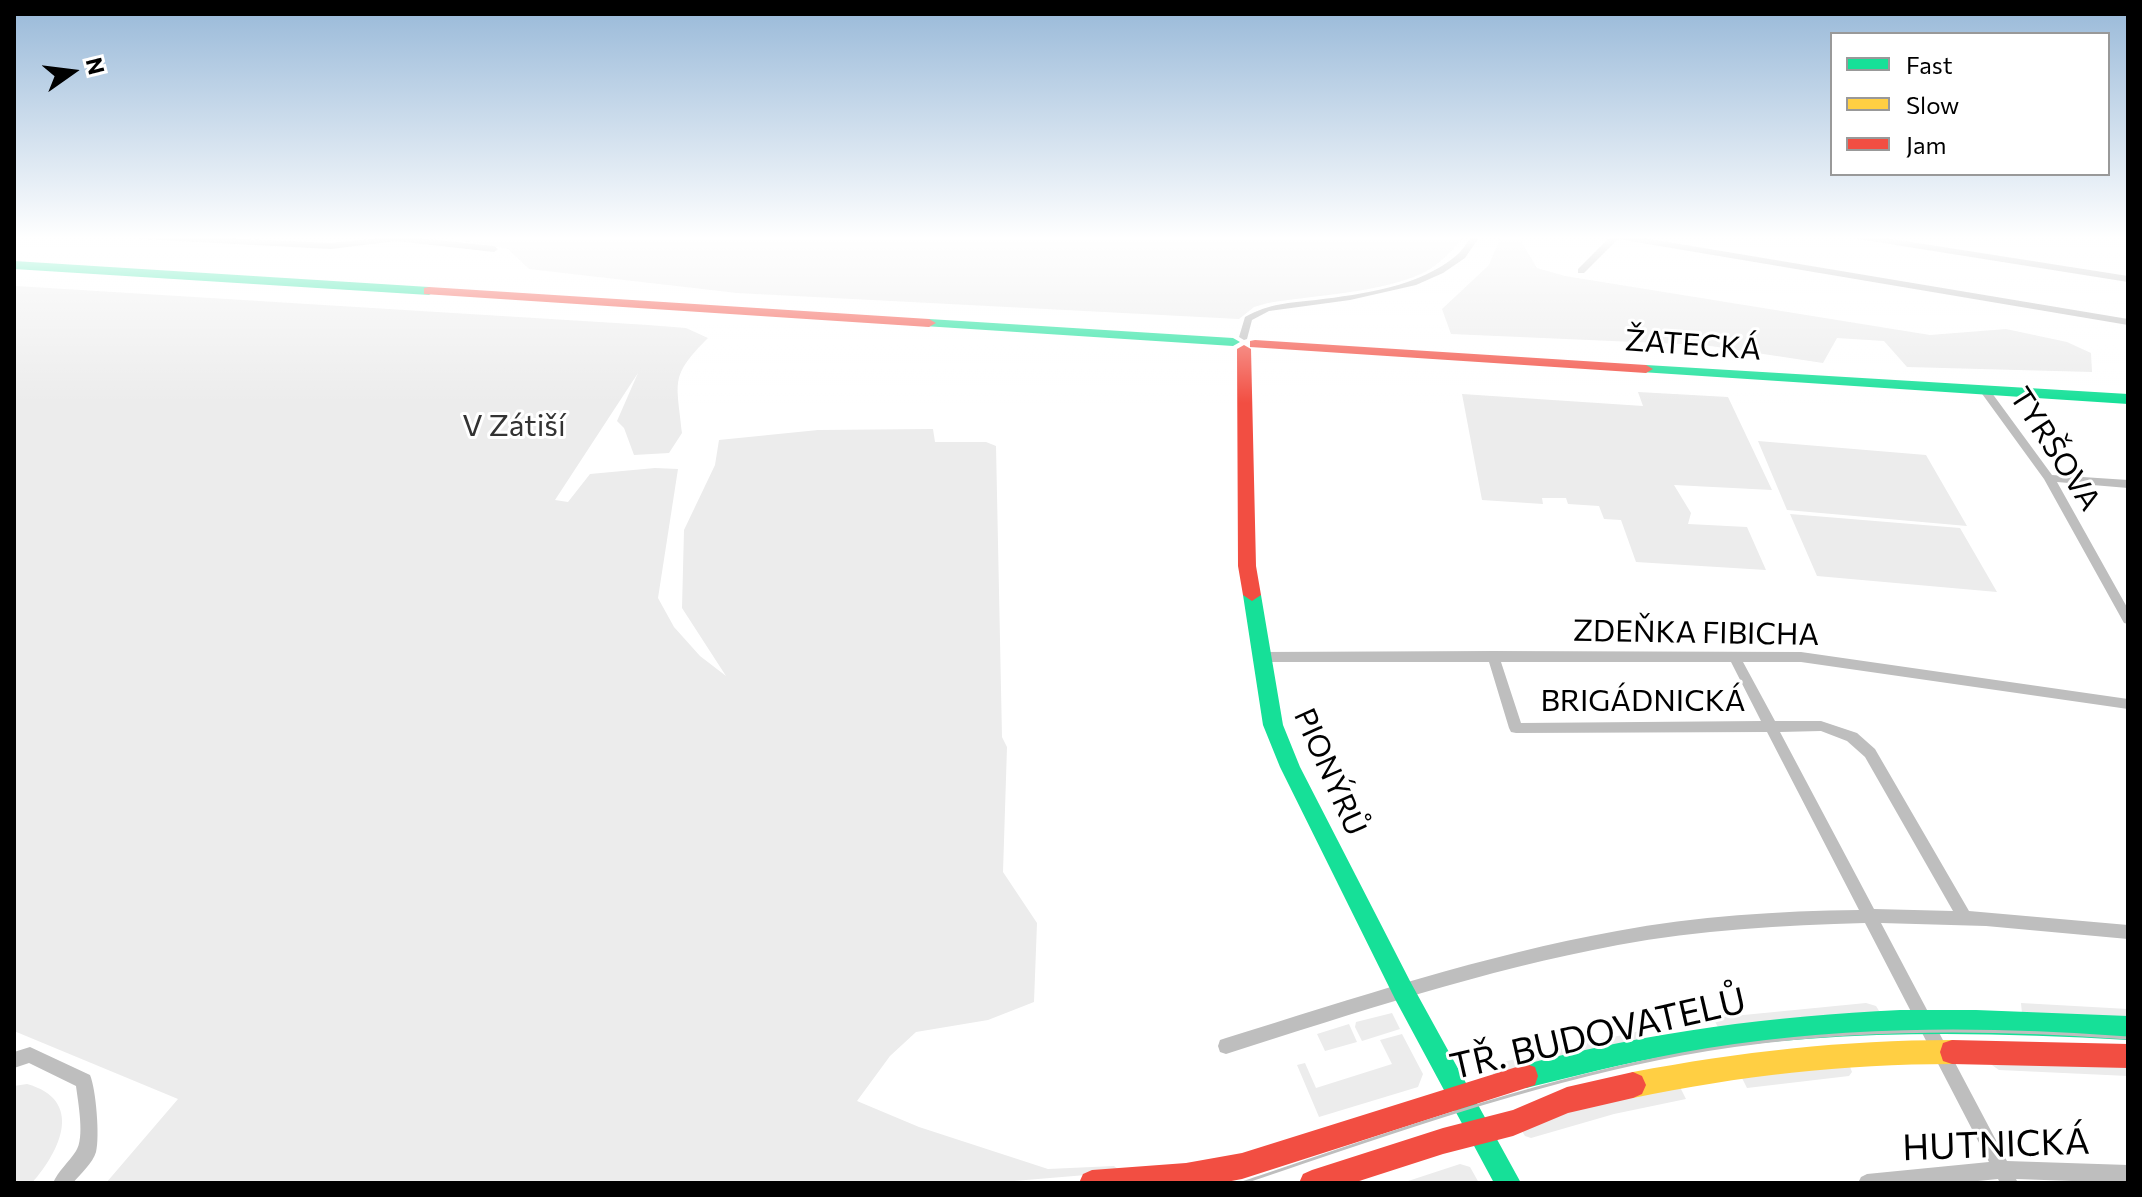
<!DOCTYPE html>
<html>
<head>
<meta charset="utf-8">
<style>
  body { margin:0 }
  #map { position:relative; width:2142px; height:1197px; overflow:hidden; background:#fff; font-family:Commissioner,sans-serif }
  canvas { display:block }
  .frame { position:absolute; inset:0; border:16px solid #000; pointer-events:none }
  .legend { position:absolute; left:1830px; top:32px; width:280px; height:144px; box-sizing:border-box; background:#fff; border:2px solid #999; margin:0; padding:10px 14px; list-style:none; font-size:24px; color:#000 }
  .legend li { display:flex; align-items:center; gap:16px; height:40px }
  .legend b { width:40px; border:2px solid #999 }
  .north { position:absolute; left:32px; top:32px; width:80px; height:80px; -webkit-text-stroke:6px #fff; paint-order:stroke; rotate:76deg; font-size:22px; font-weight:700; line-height:32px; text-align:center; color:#000 }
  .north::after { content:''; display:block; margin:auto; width:28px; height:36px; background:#000; clip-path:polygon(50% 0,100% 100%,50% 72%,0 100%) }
</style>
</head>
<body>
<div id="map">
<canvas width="2142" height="1197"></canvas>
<div class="frame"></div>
<ul class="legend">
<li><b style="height:10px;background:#16e098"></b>Fast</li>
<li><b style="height:10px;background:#ffcf43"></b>Slow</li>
<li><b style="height:10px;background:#f24e42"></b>Jam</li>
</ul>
<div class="north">N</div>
</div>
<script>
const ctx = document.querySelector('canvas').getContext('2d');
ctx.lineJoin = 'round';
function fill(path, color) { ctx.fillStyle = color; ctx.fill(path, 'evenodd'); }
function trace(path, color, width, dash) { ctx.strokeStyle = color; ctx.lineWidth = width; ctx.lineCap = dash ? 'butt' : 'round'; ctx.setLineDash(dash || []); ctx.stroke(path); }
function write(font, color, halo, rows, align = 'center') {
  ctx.font = font + ' Commissioner,sans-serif'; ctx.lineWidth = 6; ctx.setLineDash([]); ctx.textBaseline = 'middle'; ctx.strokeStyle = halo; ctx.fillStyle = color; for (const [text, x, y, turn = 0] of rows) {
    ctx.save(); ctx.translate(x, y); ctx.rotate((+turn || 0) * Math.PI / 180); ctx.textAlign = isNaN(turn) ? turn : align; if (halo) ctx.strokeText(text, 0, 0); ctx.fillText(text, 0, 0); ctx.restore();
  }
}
fill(new Path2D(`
  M437,236H1465C1453,250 1440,264 1423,273C1380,293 1315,295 1268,303L1254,307L1239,319L737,293L529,269L508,249Z
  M1501,236H1518L1537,268L1565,276L1930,335L2006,329L2067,342L2091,353L2092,372L1907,367L1884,341L1837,338L1823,363L1704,345L1451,334L1442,309L1489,265Z
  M16,286L648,325L686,328L708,338C669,377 677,381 682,433L669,453L634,455L624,428L617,421L638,373L555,500L568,502L590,474L655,468L678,469L658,598L674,627L700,656L726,676L682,608L684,530L715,465L719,440L818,430L933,429L935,442H986L996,446L1002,737L1007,747L1003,872L1037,923L1034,1002L988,1020L916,1032L890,1056L857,1101L919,1127L1048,1169L1114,1166L1122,1172L990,1183H106L178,1099L14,1031Z
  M1638,392L1728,397L1772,490L1674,485L1691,513L1688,524L1747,527L1766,570L1636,562L1621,520L1604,519L1599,506L1568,504L1566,498H1542L1543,504L1482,500L1462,394L1643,406Z
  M1758,441L1926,455L1967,526L1787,510Z
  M1790,514L1960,528L1997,592L1817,576Z
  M1866,1003L1876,1006L1881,1014L1719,1029L1713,1018Z
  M2021,1003L2128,1009V1020L2022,1013Z
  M1392,1013L1400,1029L1362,1041L1355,1027L1356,1022Z
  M1349,1024L1357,1042L1325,1051L1317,1034Z
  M1640,1031L1647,1041L1493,1078L1494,1066L1507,1061Z
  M1402,1034L1423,1074L1418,1087L1319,1117L1297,1065L1305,1063L1316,1088L1392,1064L1380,1040Z
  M1989,1063L2128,1065V1076L1999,1070Z
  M1849,1064L1852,1072L1849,1076L1747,1088L1741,1076Z
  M27,1084C84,1100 61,1150 32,1183H14V1086Z
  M1680,1087L1686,1099L1614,1114L1531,1138L1525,1136L1520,1128L1572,1111Z
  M1460,1164L1470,1167L1479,1183H1402Z`), '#ececec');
fill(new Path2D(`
  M136,236H185L331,243L399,236L494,246L498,249L494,252L396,241L331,249L140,239Z
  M1472,236H1480L1465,258L1443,273L1416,285L1350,300L1269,311L1252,320L1247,339L1244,340L1239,337L1245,317C1271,303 1288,303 1316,300C1363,294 1419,287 1457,255C1463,250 1467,242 1472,236Z
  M1611,236H1632L2128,319V325L1618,239L1584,273H1578V269Z
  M1854,236H1873L2128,276V282L1858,239Z
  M1985,388L1989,389L2052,475L2128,480V488L2057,482L2128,609V624L2124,623L2044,479L1980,391Z
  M1493,651L1801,652L2128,699V709L1801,662H1743L1775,721H1821L1857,733L1875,749L1969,911L2128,925V939L1986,926L1881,923L2007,1161L2128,1165V1183L2016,1179L2018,1183H2000L1998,1179L1958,1183H1858L1861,1177L1867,1174L1989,1162L1865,923C1783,925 1699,930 1618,945C1484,970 1355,1013 1226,1054L1220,1052L1218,1046L1220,1040L1226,1038C1355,998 1484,955 1617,931C1697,916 1778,911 1859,910L1767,732L1516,733L1511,732L1509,728L1489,662H1261L1257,660L1255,657L1257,654L1261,652ZM1501,662H1731L1761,721L1521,723ZM1821,731L1847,741L1865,757L1953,911L1874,909L1780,732Z
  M30,1047L90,1075C96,1089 100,1137 96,1152C93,1163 80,1174 73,1183H53C58,1171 69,1162 76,1151C85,1138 78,1102 76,1086L29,1063L14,1068V1052Z`), '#bebebe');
fill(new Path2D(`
  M14,261L429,287L436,291L429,295L14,269Z
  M929,319L1233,338L1240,342L1233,346L924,326L922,323Z
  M1646,365L2128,394V404L1641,372L1639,369Z
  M1252,589L1261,595L1283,725L1300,767L1411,983L1521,1183H1494L1395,999L1280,767L1263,725L1243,595Z
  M1900,1010H1976L2128,1016V1040C1976,1031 1824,1029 1674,1055C1624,1063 1575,1076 1526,1088L1517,1085L1514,1076L1517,1067L1526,1064C1650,1032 1773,1016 1900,1010Z`), '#16e098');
fill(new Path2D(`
  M1952,1040L1961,1043L1964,1052L1961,1061L1952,1064C1844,1064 1739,1076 1633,1098L1624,1094L1620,1085L1624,1076L1633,1072C1739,1052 1844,1040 1952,1040Z`), '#ffcf43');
fill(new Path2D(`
  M429,287L929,319L936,323L929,327L424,294V288Z
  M1255,340L1646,365L1653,369L1646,373L1250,347V341Z
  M1244,345L1251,349L1256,566L1261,595L1252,601L1243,595L1238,566L1237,349Z
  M1952,1040L2128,1044V1068L1952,1064L1943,1061L1940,1052L1943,1043Z
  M1526,1064L1535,1067L1538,1076L1535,1085L1526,1088L1242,1179L1221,1183H1079L1083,1174L1092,1170L1186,1163L1242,1153Z
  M1633,1072L1642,1076L1646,1085L1642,1094L1633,1098L1568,1113L1513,1136L1443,1154L1353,1183H1299L1303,1174L1312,1170L1443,1128L1513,1110L1567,1087Z`), '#f24e42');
trace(new Path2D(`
  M1242,1183C1387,1134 1532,1082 1682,1054C1829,1027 1979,1027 2128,1038`), '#bebebe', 3);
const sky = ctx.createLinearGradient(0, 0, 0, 403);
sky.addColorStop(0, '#97b8d8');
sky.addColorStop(0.59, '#fff');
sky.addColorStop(1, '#ffffff00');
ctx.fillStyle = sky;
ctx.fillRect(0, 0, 2142, 403);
write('30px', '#000', '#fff', [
  ["ŽATECKÁ",1693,345,4],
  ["TYRŠOVA",2055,449,57],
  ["ZDEŇKA FIBICHA",1696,633,1],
  ["BRIGÁDNICKÁ",1643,701],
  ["PIONÝRŮ",1330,772,66]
]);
write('30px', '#333', '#fff', [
  ["V Zátiší",514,426]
]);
write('36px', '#000', '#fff', [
  ["TŘ. BUDOVATELŮ",1598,1034,-13],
  ["HUTNICKÁ",1996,1145,-2]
]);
</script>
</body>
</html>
